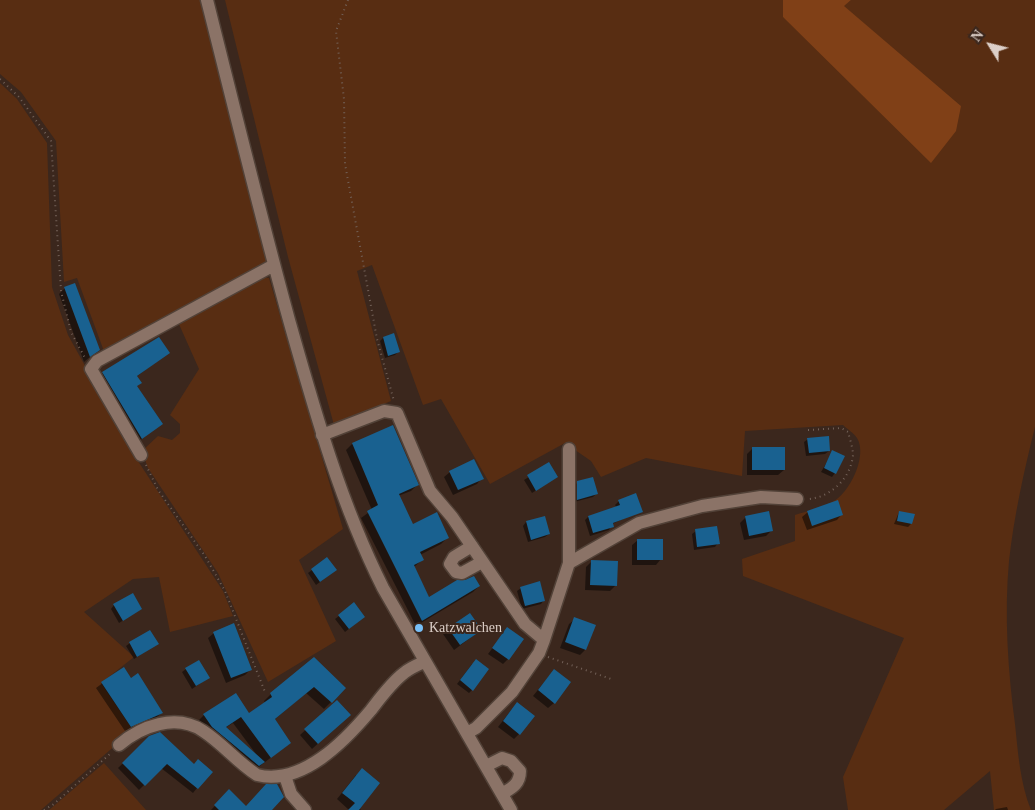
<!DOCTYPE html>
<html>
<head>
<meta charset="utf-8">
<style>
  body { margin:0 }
  #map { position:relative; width:1035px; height:810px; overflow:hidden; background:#3b271d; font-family:"Times New Roman",serif }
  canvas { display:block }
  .north { position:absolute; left:965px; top:20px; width:50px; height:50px; -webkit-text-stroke:4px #3b271d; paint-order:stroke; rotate:306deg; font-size:14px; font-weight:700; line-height:20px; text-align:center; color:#dccfc8 }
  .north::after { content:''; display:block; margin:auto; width:18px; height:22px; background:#dccfc8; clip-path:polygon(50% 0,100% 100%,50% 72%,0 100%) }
</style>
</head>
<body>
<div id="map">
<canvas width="1035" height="810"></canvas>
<div class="north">N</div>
</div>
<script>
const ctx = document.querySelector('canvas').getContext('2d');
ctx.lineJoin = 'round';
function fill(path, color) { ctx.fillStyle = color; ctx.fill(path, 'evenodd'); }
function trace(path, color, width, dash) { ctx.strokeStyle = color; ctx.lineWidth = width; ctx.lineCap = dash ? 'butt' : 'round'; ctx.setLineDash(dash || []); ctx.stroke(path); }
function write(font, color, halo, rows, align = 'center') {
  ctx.font = font + ' "Times New Roman",serif'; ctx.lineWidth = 4; ctx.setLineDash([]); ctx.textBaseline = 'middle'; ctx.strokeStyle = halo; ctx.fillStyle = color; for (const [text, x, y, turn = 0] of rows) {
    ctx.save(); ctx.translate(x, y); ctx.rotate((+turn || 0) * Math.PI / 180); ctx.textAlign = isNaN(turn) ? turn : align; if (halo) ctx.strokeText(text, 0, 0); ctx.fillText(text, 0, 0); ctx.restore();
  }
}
fill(new Path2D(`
  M0,0H201L267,261L175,317L105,354L77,278L64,282L56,141L21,92L0,74Z
  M225,0H783V17L961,106L843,6L851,0H1035V427C1024,471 1014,516 1009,561C1004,615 1008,671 1015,724C1018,752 1020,783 1031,810H994L990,771L944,810H848L843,777L904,638L743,576L742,559L795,541V515C807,511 821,508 832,502C849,494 868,456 857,438C854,433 847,429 843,425L745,431L742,476L646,458L601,477L591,461L565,443L490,484L441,399L423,405L372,265L357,271L391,401L334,425L288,257Z
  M0,83L17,99L47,143L52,287L68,335L136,458L223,591L233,616L170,632L159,577L133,579L84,612L134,657L101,683L133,730L41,810H0Z
  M259,276L269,278L343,529L299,560L336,641L268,682L218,573L148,468L142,451L158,436L172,440L180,433V424L170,415L199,369L178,322Z
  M104,763L146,810H49Z`), '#582d12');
fill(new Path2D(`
  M783,0H851L844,6L961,106L956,131L931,163L783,17Z`), '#804017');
fill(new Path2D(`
  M65,288L98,350L84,362L59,294Z
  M383,338L398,352L395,355L385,358L380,341Z
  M168,353L136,377V387L161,424L134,445L96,381L103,373Z
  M808,439L829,451L825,454L806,456L804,442Z
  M352,444L417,485L411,491L398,496L412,525L447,538L441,544L420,555L422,560L414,567L429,598L479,586L473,592L416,626L361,518L372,510L346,450Z
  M753,448L784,470L778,475H747V454Z
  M833,452L835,473L832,477L821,472Z
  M549,464L557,477L532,493L524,480Z
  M450,472L482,478L477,484L453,495L444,477Z
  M578,482L596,494L593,497L574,502V486Z
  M619,501L641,511L612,524L609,530L590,536L585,520L588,517L617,508L615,505Z
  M808,512L842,514L837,520L807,530L802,517Z
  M899,512L911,524L908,527L894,524Z
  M745,518L772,530L766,536L744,540L740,523Z
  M526,522L549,534L545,537L528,542L523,526Z
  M696,531L718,543L715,547L694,550L692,534Z
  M638,540L661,559L656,565H632V545Z
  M327,559L332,573L316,585L308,573Z
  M592,561L616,585L610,591L585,590L586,567Z
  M521,588L544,600L541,604L522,609L517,591Z
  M114,605L141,609L119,623L111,609Z
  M339,616L360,620L345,632L335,619Z
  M575,619L585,650L580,655L560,648L569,624Z
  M449,629L481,630L454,650L443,634Z
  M507,629L508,659L503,664L488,654Z
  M214,633L250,670L245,675L226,683L208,638Z
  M130,643L157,644L134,659L126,646Z
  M314,659L345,688L324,709L306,693L274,720L290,743L256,769L197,722L204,715L249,714L265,703L264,701L271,694ZM233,723L256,754L225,728Z
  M472,664V690L469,693L457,684Z
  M123,668L130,679L161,713L156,718L125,731L96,688Z
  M186,669L208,678L192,689L182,672Z
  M549,676L554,703L548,708L533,696Z
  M337,701L344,720L312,749L300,735Z
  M512,709L519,734L514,739L498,727Z
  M150,737L197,788L193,793L161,768L139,790L118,768Z
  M356,775L359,808L361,810H349L337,799Z
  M229,791L246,807L270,810H211Z
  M1007,807L1008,810H995L996,809Z`), '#0007');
fill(new Path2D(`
  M75,283L100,350L90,357L64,287Z
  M394,333L400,352L388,356L383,337Z
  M159,337L170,353L137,376L142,383L137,386L163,424L142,439L102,372Z
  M393,425L419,485L399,494L413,524L437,512L449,538L420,552L424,560L414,565L429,597L457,580H465L474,576L480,586L422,621L367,511L378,505L352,443Z
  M829,436L830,451L809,453L807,438Z
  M752,447H785V470H752Z
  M832,450L845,456L836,474L824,468Z
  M474,459L484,479L458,490L449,471Z
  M549,462L558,477L536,491L527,475Z
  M593,477L598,494L577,500V481Z
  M636,493L643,512L613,523L614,527L593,533L588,516L620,505L618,500Z
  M838,500L843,515L812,526L807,511Z
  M769,511L773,531L749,536L745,516Z
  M899,511L915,514L912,524L897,521Z
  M545,516L550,534L531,540L526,521Z
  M717,526L720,544L697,547L695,529Z
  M637,539H663V560H637Z
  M327,557L337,570L320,582L311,569Z
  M591,560L618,561L617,586L590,585Z
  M540,581L545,601L525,606L520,587Z
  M133,593L142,609L123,621L113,604Z
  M354,602L365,617L349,629L338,615Z
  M470,613L482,630L460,645L448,628Z
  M574,617L596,625L586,650L565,642Z
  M234,623L252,670L231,678L213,632Z
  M507,627L524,639L509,660L492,648Z
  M150,630L159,644L137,657L129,642Z
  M314,657L346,688L332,703L314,687L275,719L291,743L271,758L241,717L226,727L265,762L259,766L212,727L203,714L236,693L249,713L272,697L270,693Z
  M476,659L489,669L473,691L460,680Z
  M199,660L210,678L196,686L185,668Z
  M124,667L131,678L138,673L163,713L131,727L101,682Z
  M554,669L571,682L555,704L538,690Z
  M337,700L351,715L318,744L304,729Z
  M517,702L535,716L520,735L503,721Z
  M160,732L194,764L198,759L213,772L198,789L167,764L145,786L122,763L149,736Z
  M362,768L380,783L359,810H348L355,803L342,793Z
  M266,784H277L284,797L272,810H219L214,805L229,789L246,806Z`), '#196190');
const minor = new Path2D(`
  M207,0C234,107 260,214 289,320C315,412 340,502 383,588L511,810
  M322,435L384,411L397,413L430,491L452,517L525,624L544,640
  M141,455L91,369L97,361L274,265
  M472,546L454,557L450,564L456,572L462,573L482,562
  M569,563L639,523L702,506L761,497L797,499
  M467,733L476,728L512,692L539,653L544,640L569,563V449
  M119,745C141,726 176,713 203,731C223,744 237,762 257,775C302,786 345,741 371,710C381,697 391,683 404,673C410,668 417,665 424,662
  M486,766L502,758L511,761L520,771C520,784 512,788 502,794
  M285,776L291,794L305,810`);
trace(minor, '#524238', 15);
trace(new Path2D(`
  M348,0L336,31L344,99L345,164L377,339L394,401
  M0,79L19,97L51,141L61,291L71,332L85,358
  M808,430L841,428L848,432C850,439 853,449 853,455C851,478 831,497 809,499
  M146,465L158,490L205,556L225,591L265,692
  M548,657L614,680
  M44,810L54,804L111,753`), '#736158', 2, [1, 4]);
trace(minor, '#8b7367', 12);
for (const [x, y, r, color] of [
  [419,628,5,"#77bff7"]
]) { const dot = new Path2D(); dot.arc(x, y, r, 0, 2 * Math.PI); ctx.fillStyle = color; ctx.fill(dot); trace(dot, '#3b271d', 2); }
write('14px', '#dccfc8', '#3b271d', [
  ["Katzwalchen",429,628]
], 'left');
</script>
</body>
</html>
